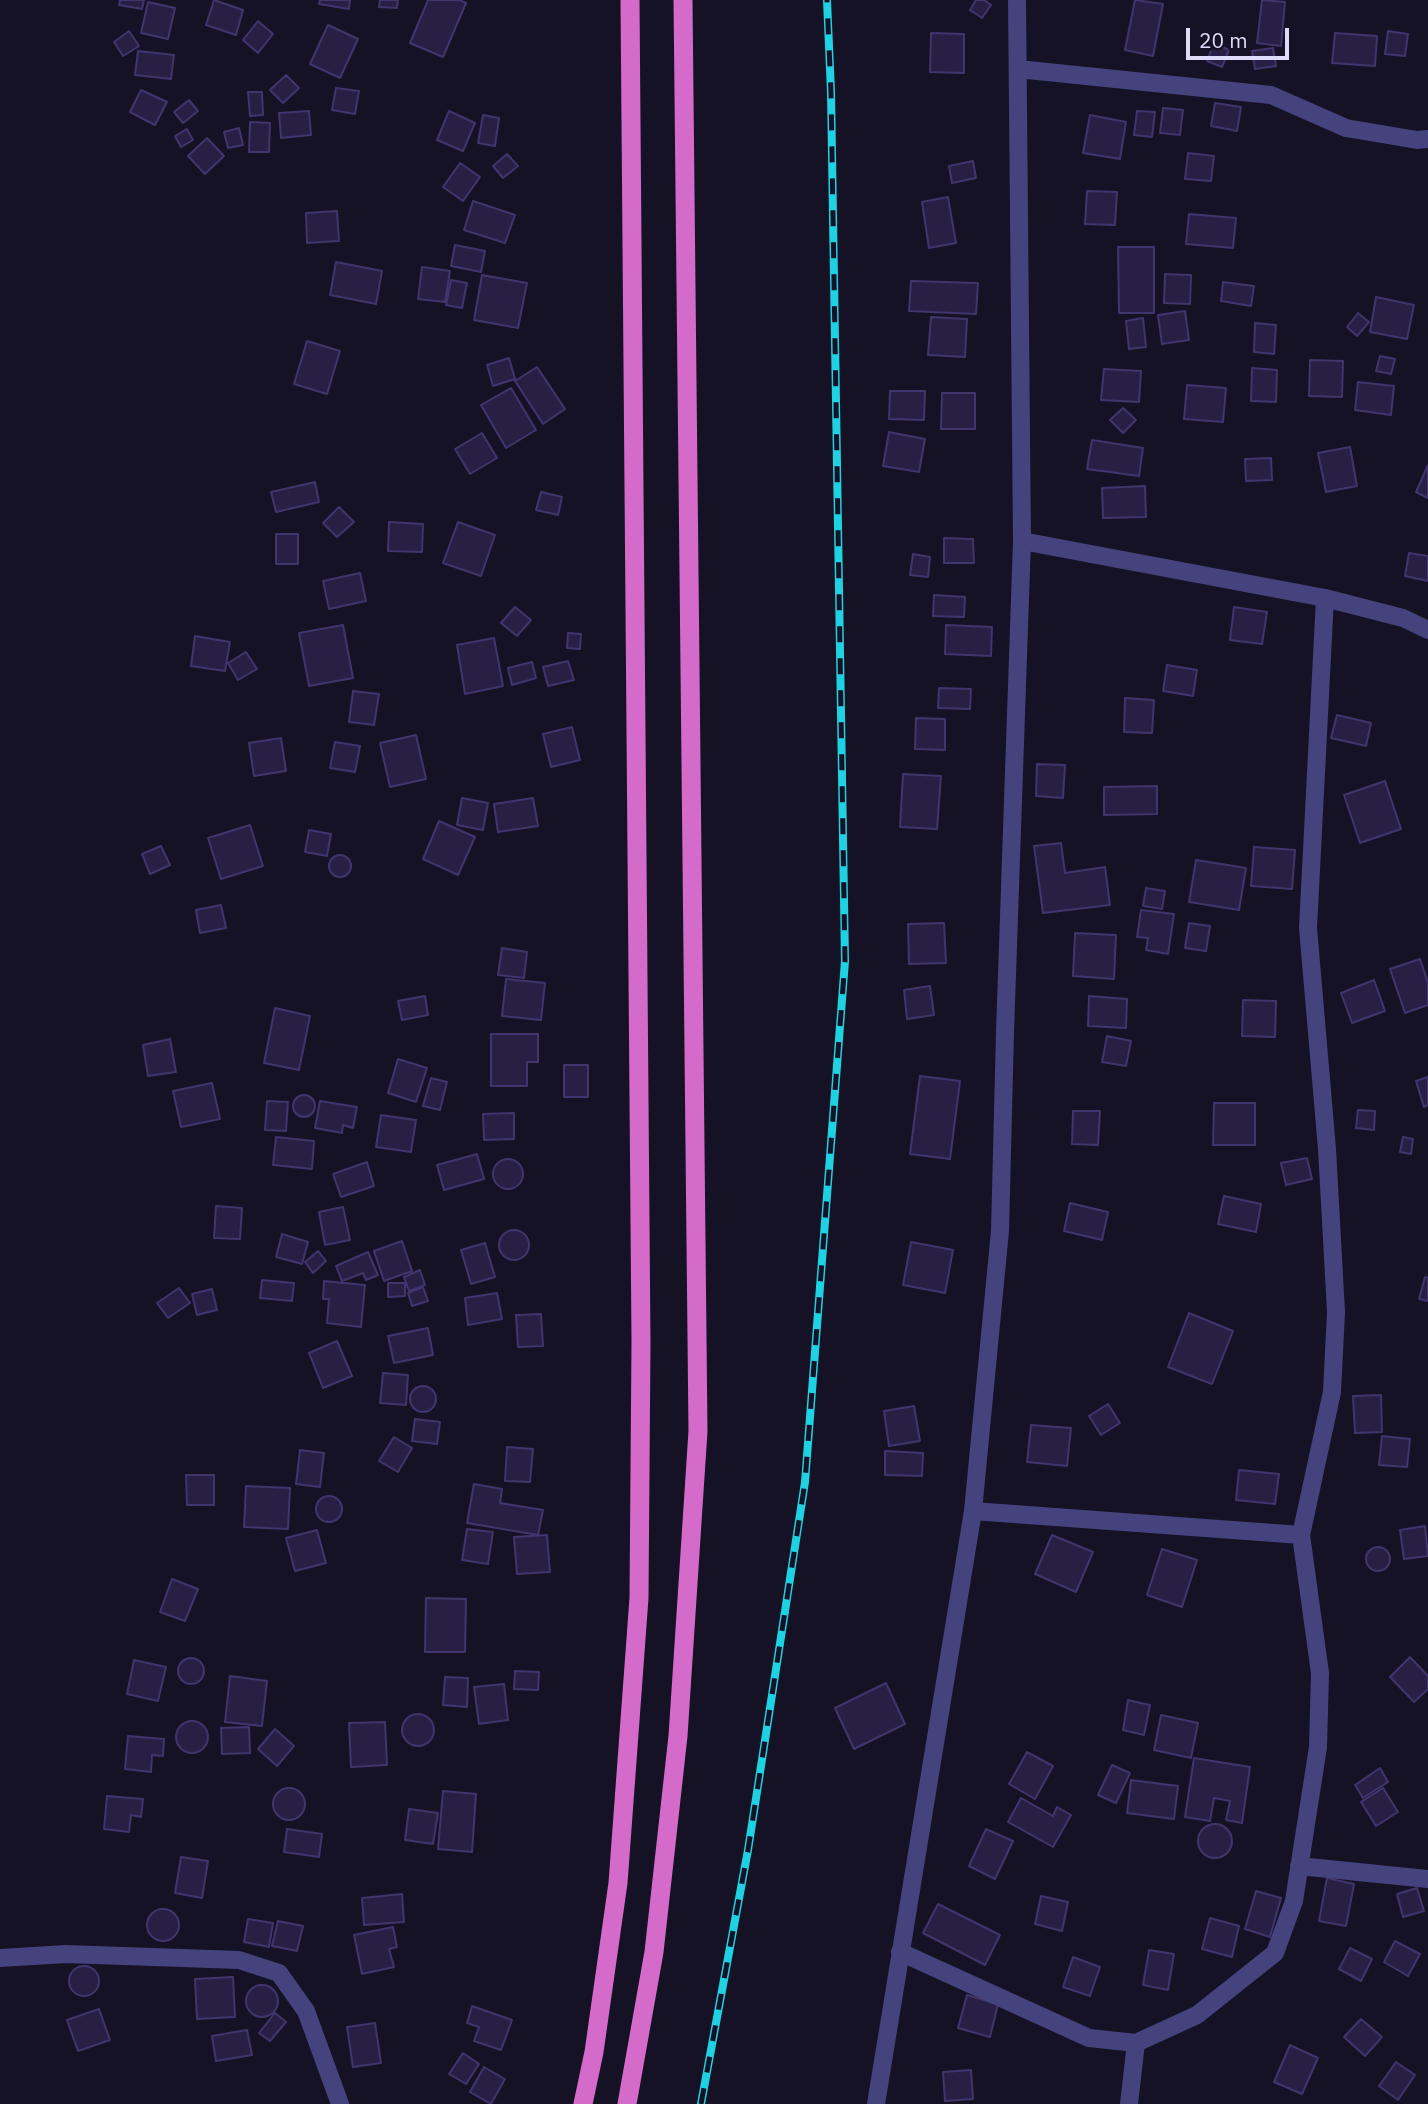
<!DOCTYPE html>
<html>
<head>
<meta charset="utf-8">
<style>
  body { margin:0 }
  #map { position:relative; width:1428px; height:2104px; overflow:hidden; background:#151225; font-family:"IBM Plex Sans",sans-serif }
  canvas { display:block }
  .scale { position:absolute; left:1186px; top:28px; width:103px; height:32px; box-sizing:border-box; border:4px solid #dedbfb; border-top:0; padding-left:9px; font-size:21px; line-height:24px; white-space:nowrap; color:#dedbfb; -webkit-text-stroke:5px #151225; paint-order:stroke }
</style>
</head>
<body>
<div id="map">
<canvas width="1428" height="2104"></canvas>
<div class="scale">20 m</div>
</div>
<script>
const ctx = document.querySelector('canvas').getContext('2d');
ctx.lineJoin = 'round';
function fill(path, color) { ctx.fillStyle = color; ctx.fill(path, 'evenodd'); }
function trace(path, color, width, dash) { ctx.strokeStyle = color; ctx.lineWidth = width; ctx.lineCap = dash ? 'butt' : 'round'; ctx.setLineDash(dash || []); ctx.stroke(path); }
const building = new Path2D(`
  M120,0H144L142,9L119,5Z
  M214,0L243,10L236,35L206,25Z
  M320,0H350L349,9L319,4Z
  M380,0H398L397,8L379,7Z
  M428,0H459L466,3L443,57L410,43Z
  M976,0H984L991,5L982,18L970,10Z
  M1135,0L1163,4L1153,56L1125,50Z
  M1262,0L1285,2L1281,46L1257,43Z
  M148,2L175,8L168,39L141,33Z
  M258,21L273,34L258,53L243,40Z
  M328,25L358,39L340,78L310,64Z
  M129,31L139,46L123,56L114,42Z
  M1388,31L1408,34L1405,56L1385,54Z
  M931,33L964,34V73L930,72Z
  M1335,33L1377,36L1375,66L1332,63Z
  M1214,43L1229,50L1222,67L1207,61Z
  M1273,48L1276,66L1255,69L1252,51Z
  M138,51L174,55L171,79L135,75Z
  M286,75L299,88L283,103L270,90Z
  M336,88L359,91L355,114L332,110Z
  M141,90L167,102L155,125L130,112Z
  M248,92H262L263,115L250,116Z
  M189,100L198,111L183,123L174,112Z
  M1215,103L1241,107L1237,131L1211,126Z
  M1163,108L1183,110L1180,135L1160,133Z
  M309,111L311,135L281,138L279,113Z
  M449,111L475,123L463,151L437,140Z
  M1137,111L1155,112L1152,137L1134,135Z
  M483,115L499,118L495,146L478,143Z
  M1090,115L1126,122L1120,159L1083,153Z
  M250,122L270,123L269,152H249Z
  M239,128L243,145L228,148L224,132Z
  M187,129L193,140L181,147L175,136Z
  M207,138L224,156L205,174L188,156Z
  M1188,153L1214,156L1211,181L1185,179Z
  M507,154L518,166L503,178L493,166Z
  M973,161L976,178L952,183L949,166Z
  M460,163L480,177L463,201L443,187Z
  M1087,191L1117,192L1115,225L1085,224Z
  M948,197L956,243L929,248L922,202Z
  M473,201L515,215L505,243L464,230Z
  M337,211L339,241L307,243L306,213Z
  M1189,214L1236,218L1233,248L1186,244Z
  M455,245L485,251L481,272L451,266Z
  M1118,247H1154V313H1119Z
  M336,262L382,271L376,304L330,295Z
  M422,267L450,271L445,302L418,299Z
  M1165,274L1191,275L1190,304L1164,303Z
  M482,275L527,283L518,328L474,320Z
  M451,280L467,283L462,308L446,305Z
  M911,281L978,283L976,314L909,311Z
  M1223,282L1254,286L1251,306L1221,301Z
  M1376,297L1414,305L1407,339L1370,332Z
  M1185,311L1189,340L1162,344L1158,315Z
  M1358,313L1369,322L1357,336L1347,327Z
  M931,317L967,319L965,357L928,355Z
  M1143,318L1146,347L1129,349L1126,321Z
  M1255,323L1276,325L1274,354L1254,352Z
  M307,341L340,351L327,394L294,384Z
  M1380,356L1395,359L1391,374L1376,371Z
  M509,358L515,379L493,386L487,365Z
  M1310,360L1343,361L1342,397L1309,396Z
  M537,367L565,409L543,424L515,381Z
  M1252,368L1277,370L1276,402L1251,401Z
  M1104,369L1141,371L1139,402L1101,400Z
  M1358,382L1394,386L1391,415L1355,410Z
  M1187,385L1226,388L1223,422L1184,419Z
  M511,388L536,430L506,448L481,405Z
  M890,391H925L924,420L889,419Z
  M942,393H975V429H941Z
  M1123,408L1136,420L1123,433L1110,420Z
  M889,432L925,439L919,472L883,466Z
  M482,433L497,458L470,474L455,449Z
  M1092,440L1143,448L1139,476L1087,469Z
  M1350,447L1357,486L1326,492L1318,453Z
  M1271,458L1272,480L1246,481L1245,459Z
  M1428,465V498L1416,492Z
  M315,482L319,502L276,512L271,492Z
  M1145,486L1146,517L1103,518L1102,488Z
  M541,492L562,497L558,515L536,510Z
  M339,507L354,522L337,537L323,523Z
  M389,522L423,524L422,552L388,551Z
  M458,522L495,535L481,576L443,563Z
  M276,534H298V564H276Z
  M944,538L973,539L974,563H944Z
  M1409,553L1428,556V581L1405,576Z
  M913,554L930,557L928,577L910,575Z
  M360,573L366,601L329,609L323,581Z
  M934,595L965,597L964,617L933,616Z
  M515,607L531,620L517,636L501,623Z
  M1234,607L1267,612L1262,644L1230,640Z
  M343,625L353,678L309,686L299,633Z
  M946,625L992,627L991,656L945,654Z
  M568,633L581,634L580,649L567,648Z
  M195,636L230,642L225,671L191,666Z
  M494,638L503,686L465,694L457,645Z
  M246,652L257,669L238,680L228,663Z
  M568,661L574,680L548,686L543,667Z
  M532,662L536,678L512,685L508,668Z
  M1167,665L1197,670L1193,696L1163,691Z
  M939,688L971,689L970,709L938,708Z
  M353,691L379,694L374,725L349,722Z
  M1125,698L1154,700L1152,733L1124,732Z
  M1337,715L1371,723L1366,746L1331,738Z
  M916,718L945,719V750L915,749Z
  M572,727L580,760L551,767L543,734Z
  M416,735L426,779L390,787L380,743Z
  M281,738L286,771L254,776L249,743Z
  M335,742L360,746L355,772L330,768Z
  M1037,764L1065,765L1063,798L1036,796Z
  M903,774L941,776L937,829L900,827Z
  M1385,781L1401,829L1360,843L1344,795Z
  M1157,786V814L1104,815V787Z
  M462,798L488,803L483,830L457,825Z
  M533,798L538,826L498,832L494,804Z
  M439,821L475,837L458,875L423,859Z
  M250,825L263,866L221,879L208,838Z
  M309,830L331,834L327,856L305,852Z
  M1061,843L1065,873L1105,867L1110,905L1043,913L1034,846Z
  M161,846L170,865L150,874L142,854Z
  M1254,847L1295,850L1292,889L1251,886Z
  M329 866a11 11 0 1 1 22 0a11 11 0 1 1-22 0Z
  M1196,860L1246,868L1239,910L1189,902Z
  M1146,888L1165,891L1162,909L1143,906Z
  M221,905L226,928L200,933L196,910Z
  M1141,910L1174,914L1168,954L1146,950L1148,938L1137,937Z
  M944,923L946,963L909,964L908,924Z
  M1189,923L1210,926L1206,951L1185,948Z
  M1075,933L1116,935L1114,979L1073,976Z
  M502,948L527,952L524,978L498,975Z
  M1420,959L1428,983V1005L1405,1013L1390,969Z
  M506,979L545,983L541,1020L502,1016Z
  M1374,980L1385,1011L1352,1023L1341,993Z
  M930,986L934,1015L907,1019L904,990Z
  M425,996L428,1015L402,1020L398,1001Z
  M1089,996L1127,999L1126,1028L1088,1026Z
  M1243,1000L1276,1001L1275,1037L1242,1036Z
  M275,1008L310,1016L299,1070L264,1063Z
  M491,1034H538V1062H527V1086H491Z
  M1107,1036L1131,1041L1126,1066L1102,1062Z
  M170,1039L176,1072L148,1076L143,1045Z
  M398,1059L427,1068L416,1102L388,1093Z
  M564,1065H588V1097H564Z
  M920,1076L960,1081L950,1159L910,1154Z
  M1428,1077V1105L1424,1107L1416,1081Z
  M431,1078L447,1082L440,1110L423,1106Z
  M212,1083L220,1119L181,1127L173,1091Z
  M293 1106a11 11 0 1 1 22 0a11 11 0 1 1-22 0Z
  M267,1101L288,1102L286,1131L265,1130Z
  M320,1101L357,1107L353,1128L343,1125L342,1133L315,1128Z
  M1214,1103H1255V1145H1213Z
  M1358,1110L1375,1111L1374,1130L1356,1128Z
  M1073,1111H1100L1098,1145L1072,1144Z
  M514,1113V1139L484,1140L483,1114Z
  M381,1115L416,1120L411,1152L376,1147Z
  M276,1137L314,1141L312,1169L273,1165Z
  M1403,1137L1413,1139L1411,1154L1400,1152Z
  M477,1154L484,1179L444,1190L437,1165Z
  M1307,1158L1312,1179L1286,1185L1281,1163Z
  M493 1174a15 15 0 1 1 30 0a15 15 0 1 1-30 0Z
  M367,1162L374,1186L341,1197L333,1174Z
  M1224,1196L1261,1204L1256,1232L1218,1224Z
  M1070,1203L1108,1212L1102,1240L1064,1231Z
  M216,1206L242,1208L240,1239L214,1238Z
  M343,1207L350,1240L325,1245L319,1212Z
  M499 1245a15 15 0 1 1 30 0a15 15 0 1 1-30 0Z
  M282,1234L308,1242L302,1264L276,1257Z
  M402,1241L412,1271L384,1281L374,1251Z
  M911,1242L953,1250L945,1293L903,1285Z
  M485,1243L495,1277L471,1284L461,1250Z
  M318,1251L326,1261L313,1273L305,1262Z
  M368,1252L378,1275L366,1280L363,1273L342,1281L336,1266Z
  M420,1270L425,1285L409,1291L404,1277Z
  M1425,1277L1428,1278V1301L1419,1299Z
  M262,1280L294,1283L292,1301L260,1298Z
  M324,1281L365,1285L361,1327L327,1323L329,1299H323Z
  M388,1283H405V1296L388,1297Z
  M423,1287L428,1301L412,1306L408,1293Z
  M179,1288L190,1303L168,1318L157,1303Z
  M212,1289L217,1310L197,1315L192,1294Z
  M497,1293L502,1319L468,1325L465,1298Z
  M1189,1313L1233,1331L1212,1384L1168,1367Z
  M541,1314L543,1346L518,1347L516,1315Z
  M428,1328L433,1355L394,1363L388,1336Z
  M337,1341L352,1376L323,1388L309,1353Z
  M383,1373L408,1375L406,1405L380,1403Z
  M410 1399a13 13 0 1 1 26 0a13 13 0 1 1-26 0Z
  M1381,1395L1382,1432L1355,1433L1353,1396Z
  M1108,1404L1120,1423L1101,1435L1089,1416Z
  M914,1406L920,1441L889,1446L884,1411Z
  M415,1419L440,1422L437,1444L412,1441Z
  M1031,1425L1071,1428L1067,1466L1027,1462Z
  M1382,1436L1410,1439L1407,1467L1379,1465Z
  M394,1437L412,1448L398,1472L379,1461Z
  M507,1447L533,1449L530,1482L505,1481Z
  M300,1450L324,1453L320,1487L296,1484Z
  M885,1451L923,1453L922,1476L885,1475Z
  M1239,1470L1279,1474L1275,1504L1236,1500Z
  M186,1475H214V1505H187Z
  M474,1484L502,1489L500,1503L543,1510L538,1535L467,1523Z
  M246,1486L290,1488L288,1529L244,1527Z
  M316 1509a13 13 0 1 1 26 0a13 13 0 1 1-26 0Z
  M1425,1526L1428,1556L1404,1559L1400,1530Z
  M467,1529L493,1532L488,1564L462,1560Z
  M317,1530L326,1563L295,1571L286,1538Z
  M547,1535L550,1572L517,1574L514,1537Z
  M1052,1535L1093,1552L1076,1592L1035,1574Z
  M1366 1559a12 12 0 1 1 24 0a12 12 0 1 1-24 0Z
  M1162,1549L1197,1560L1182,1607L1147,1595Z
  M172,1579L198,1589L185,1621L160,1612Z
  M426,1598L466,1599L465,1652H425Z
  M1410,1657L1428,1676V1689L1414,1702L1390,1677Z
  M178 1671a13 13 0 1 1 26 0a13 13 0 1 1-26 0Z
  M134,1660L166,1667L158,1701L127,1694Z
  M515,1671L539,1672L538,1690L514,1689Z
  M230,1676L267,1681L262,1726L225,1722Z
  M445,1677L468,1678L467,1707L443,1705Z
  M886,1683L905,1724L854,1749L835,1708Z
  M504,1684L508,1720L479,1724L474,1687Z
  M1128,1700L1150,1705L1144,1735L1123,1730Z
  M402 1730a16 16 0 1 1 32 0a16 16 0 1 1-32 0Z
  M1161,1715L1198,1723L1191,1758L1154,1750Z
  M176 1737a16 16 0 1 1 32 0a16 16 0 1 1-32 0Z
  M385,1722L387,1765L351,1767L349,1723Z
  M249,1727L250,1753L222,1754L221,1728Z
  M275,1729L294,1746L277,1766L258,1749Z
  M128,1736L164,1739L163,1756L152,1755L151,1772L125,1769Z
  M1027,1752L1053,1766L1035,1799L1009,1784Z
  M1194,1758L1250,1767L1242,1823L1226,1820L1230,1801L1214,1798L1210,1821L1185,1817Z
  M1112,1765L1130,1773L1116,1803L1098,1795Z
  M1380,1768L1388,1782L1363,1798L1355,1785Z
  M1131,1780L1178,1786L1174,1819L1127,1813Z
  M1383,1788L1398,1812L1376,1826L1361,1802Z
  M273 1804a16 16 0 1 1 32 0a16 16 0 1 1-32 0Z
  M443,1791L476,1794L472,1852L438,1849Z
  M107,1796L143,1799L141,1817L131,1815L129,1832L104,1829Z
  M1021,1798L1053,1816L1057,1807L1071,1815L1053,1847L1008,1822Z
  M409,1809L438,1813L433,1844L405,1840Z
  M1198 1841a17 17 0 1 1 34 0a17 17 0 1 1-34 0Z
  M287,1829L322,1834L319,1857L284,1852Z
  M986,1829L1013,1841L995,1879L969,1866Z
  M181,1857L208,1861L202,1898L175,1893Z
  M1327,1878L1354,1884L1346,1926L1319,1921Z
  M1417,1888L1424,1911L1403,1917L1397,1894Z
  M1256,1891L1281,1898L1270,1937L1245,1929Z
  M402,1894L404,1922L364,1925L362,1898Z
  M1041,1896L1068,1902L1062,1931L1035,1924Z
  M938,1904L1000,1935L985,1965L923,1933Z
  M147 1925a16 16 0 1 1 32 0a16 16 0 1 1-32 0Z
  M1210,1918L1239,1926L1232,1957L1202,1949Z
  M248,1919L273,1923L269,1947L244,1942Z
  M278,1921L303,1926L297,1951L272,1946Z
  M393,1927L397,1947L389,1949L394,1967L362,1974L354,1935Z
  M1395,1941L1420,1954L1408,1976L1384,1962Z
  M1350,1948L1372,1959L1361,1981L1339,1969Z
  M1149,1950L1174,1954L1168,1990L1143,1985Z
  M1073,1957L1100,1967L1090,1996L1063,1987Z
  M69 1981a15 15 0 1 1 30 0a15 15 0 1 1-30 0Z
  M233,1977L235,2017L197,2019L195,1979Z
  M246 2001a16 16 0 1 1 32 0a16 16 0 1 1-32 0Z
  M967,1995L998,2004L990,2037L958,2028Z
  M472,2006L512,2020L501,2050L474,2041L479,2027L467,2023Z
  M99,2009L110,2040L78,2051L67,2020Z
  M275,2013L286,2022L270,2041L259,2033Z
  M1361,2019L1382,2037L1365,2056L1344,2037Z
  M375,2023L381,2063L353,2067L347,2027Z
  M247,2030L252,2055L216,2061L212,2036Z
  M1290,2045L1318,2058L1302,2094L1274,2082Z
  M463,2053L479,2064L466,2084L449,2074Z
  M1396,2062L1415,2075L1398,2100L1379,2086Z
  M484,2067L505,2079L491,2104L470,2092Z
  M971,2070L973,2099L945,2101L943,2072Z`);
fill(building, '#272044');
trace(building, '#40356d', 2);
trace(new Path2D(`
  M1018,69L1271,95L1346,128L1417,140L1428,139
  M1022,541L1325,598L1403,618L1428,630
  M973,1511L1301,1535
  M1299,1866L1428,1879
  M900,1952L1089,2038L1136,2043L1197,2015L1275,1953L1294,1901L1318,1747L1320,1673L1301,1535L1332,1392L1336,1312L1327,1149L1308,928L1325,598
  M0,1958L66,1954L239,1960L279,1973L306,2011L340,2104
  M876,2104L973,1511L1000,1231L1005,1032L1022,541L1017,0
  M1129,2104L1136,2043`), '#44437e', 18);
trace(new Path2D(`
  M583,2104L594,2052L618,1883L639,1598L641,1342L630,0
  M627,2104L654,1952L678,1736L698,1431L683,0`), '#d46aca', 19);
const rail = new Path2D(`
  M701,2104L748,1850L805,1482L845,961L831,92L827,0`);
trace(rail, '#1ed2e4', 8);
trace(rail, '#151225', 5, [16]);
</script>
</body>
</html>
